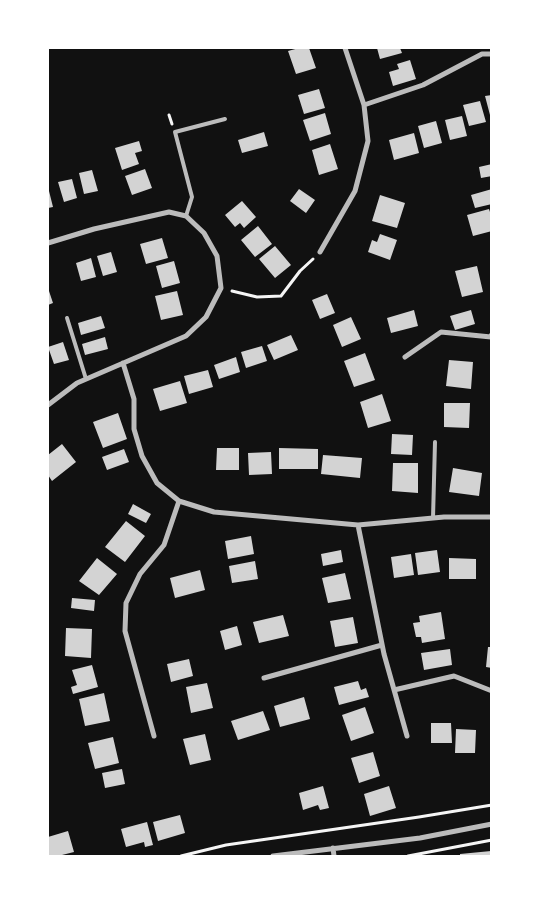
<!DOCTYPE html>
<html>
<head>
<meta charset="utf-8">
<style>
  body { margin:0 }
  #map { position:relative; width:539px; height:904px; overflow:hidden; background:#111; font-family:"Nunito Sans",sans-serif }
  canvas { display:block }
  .frame { position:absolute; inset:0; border:49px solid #fff; pointer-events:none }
</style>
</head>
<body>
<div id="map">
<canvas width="539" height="904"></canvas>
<div class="frame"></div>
</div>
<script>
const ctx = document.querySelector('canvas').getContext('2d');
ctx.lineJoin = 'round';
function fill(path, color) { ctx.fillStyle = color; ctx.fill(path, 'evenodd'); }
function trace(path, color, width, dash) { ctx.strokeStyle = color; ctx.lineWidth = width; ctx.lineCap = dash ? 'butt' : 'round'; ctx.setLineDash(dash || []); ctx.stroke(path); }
fill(new Path2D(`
  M299,48H309L316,68L296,74L288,51Z
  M377,48H400L402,53L380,59Z
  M410,60L416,79L393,86L389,72L399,69L397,64Z
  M319,89L325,108L304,114L298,95Z
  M492,95V115H490L485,96Z
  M480,101L486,122L469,126L463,105Z
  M325,113L331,134L310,141L303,120Z
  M462,116L467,136L450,140L445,120Z
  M436,121L442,143L424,148L418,126Z
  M264,132L268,146L242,153L238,140Z
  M414,133L419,153L394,160L389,140Z
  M139,141L142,151L135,153L139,164L122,170L115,148Z
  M330,144L338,169L319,175L312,150Z
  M492,164V176L481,178L479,167Z
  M145,169L152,188L132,195L125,176Z
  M92,170L98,191L84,194L79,173Z
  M72,179L77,198L64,202L58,182Z
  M48,187L53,207L48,208Z
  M299,189L315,200L306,213L290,201Z
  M492,189V204L475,208L471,195Z
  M380,195L405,203L397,228L372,221Z
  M242,201L256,217L244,228L240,223L235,227L225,215Z
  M489,209L492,218V231L473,236L467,215Z
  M258,226L272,244L255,257L241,240Z
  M380,234L397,240L390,260L368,252L372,240L377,242Z
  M162,238L168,258L146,264L140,244Z
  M275,246L291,265L275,278L259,259Z
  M111,252L117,272L103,276L97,256Z
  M91,258L96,277L81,281L76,263Z
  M174,261L180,283L162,288L156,266Z
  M477,266L483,292L462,297L455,271Z
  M49,291L53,303L48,305V292Z
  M177,291L183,315L161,320L155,296Z
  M327,294L335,313L320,319L312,300Z
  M414,310L418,326L391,333L387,318Z
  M471,310L475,324L455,330L450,316Z
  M101,316L105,328L81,335L78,323Z
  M351,317L361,339L342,347L333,325Z
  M291,335L298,350L274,360L267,345Z
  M105,337L108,349L85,355L82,344Z
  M63,342L69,360L54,364L48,347Z
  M262,346L267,361L246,368L241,352Z
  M365,353L375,380L354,387L344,361Z
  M236,357L240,372L219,379L214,365Z
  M449,360L473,362L471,389L446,386Z
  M208,370L213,387L189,394L184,376Z
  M180,381L187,403L160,411L153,389Z
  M382,394L391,421L368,428L360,402Z
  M444,403H470L469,428L444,427Z
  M118,413L127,439L103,448L93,422Z
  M392,434L413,435L412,455L391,454Z
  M62,444L76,462L52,481L48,475V455Z
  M217,448H239V470H216Z
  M279,448L318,449V469H279Z
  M124,449L129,462L107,470L102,457Z
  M271,452L272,474L249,475L248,453Z
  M323,455L362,458L360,478L321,474Z
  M393,463H418V493L392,491Z
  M453,468L482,473L479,496L449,492Z
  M133,504L151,514L146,523L128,514Z
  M126,521L145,536L125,562L105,547Z
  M251,536L254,554L228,559L225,541Z
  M341,550L343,562L323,566L321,554Z
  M437,550L440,572L418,575L415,553Z
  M411,554L414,575L394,578L391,557Z
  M97,558L117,574L99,595L79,581Z
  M449,558L476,559V579H449Z
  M255,561L258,579L232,583L229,566Z
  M200,570L205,590L175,598L170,578Z
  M345,573L351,599L328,603L322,578Z
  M72,598L95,600L94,611L71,608Z
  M441,612L445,639L422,643L421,637H416L413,623L420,622L419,616Z
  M283,615L289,636L259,643L253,622Z
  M353,617L358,643L335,647L330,621Z
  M237,626L242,645L225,650L220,631Z
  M66,628L92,629L91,658L65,656Z
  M488,647H492V668L486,667Z
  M450,649L452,665L424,670L421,653Z
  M189,659L193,676L171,682L167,664Z
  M92,665L98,687L73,694L71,687L77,685L72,670Z
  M358,681L361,690L366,688L369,697L339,705L334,687Z
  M207,683L213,708L191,713L186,687Z
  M104,693L110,721L85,726L79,699Z
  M304,697L310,719L280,727L274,706Z
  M365,707L374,733L351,741L342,715Z
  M263,711L270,730L238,740L231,721Z
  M431,723H451L452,743H431Z
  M456,729L476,730L475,753H455Z
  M205,734L211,760L190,765L183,739Z
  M113,737L119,763L95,769L88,743Z
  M373,752L380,776L359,783L351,758Z
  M122,769L125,784L105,788L102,773Z
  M323,786L329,808L320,810L318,805L303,810L299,793Z
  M389,786L396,808L370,816L364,794Z
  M180,815L185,833L158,841L153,822Z
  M147,822L153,845L145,847L144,842L126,847L121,829Z
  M68,831L74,852L58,856H48V837Z
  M491,851L492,856H460V854Z`), '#d3d3d3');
trace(new Path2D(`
  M169,115L172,124
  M232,291L257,297L281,296L300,271L313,259
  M181,856L226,845L419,817L492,805
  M408,856L492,840`), '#f5f5f5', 3);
trace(new Path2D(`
  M186,216L192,197L175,132L225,119
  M67,318L86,379
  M433,518L435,442`), '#bcbcbc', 4);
trace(new Path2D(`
  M364,105L423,85L482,54H492
  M48,243L94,229L169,212L186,216L204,233L217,256L221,288L206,317L186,336L77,383L48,405
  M320,252L355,191L368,141L364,105L345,48
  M405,357L441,332L491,337L492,334
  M123,363L134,399V429L142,456L157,483L179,501L164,545L140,574L126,603L125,631L154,736
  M179,501L214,512L358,525L444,517H492
  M358,525L384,654L407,736
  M264,678L382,645
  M394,690L454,676L492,691
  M333,848L334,856
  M273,856L420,838L492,824`), '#bcbcbc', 5);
</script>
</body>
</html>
